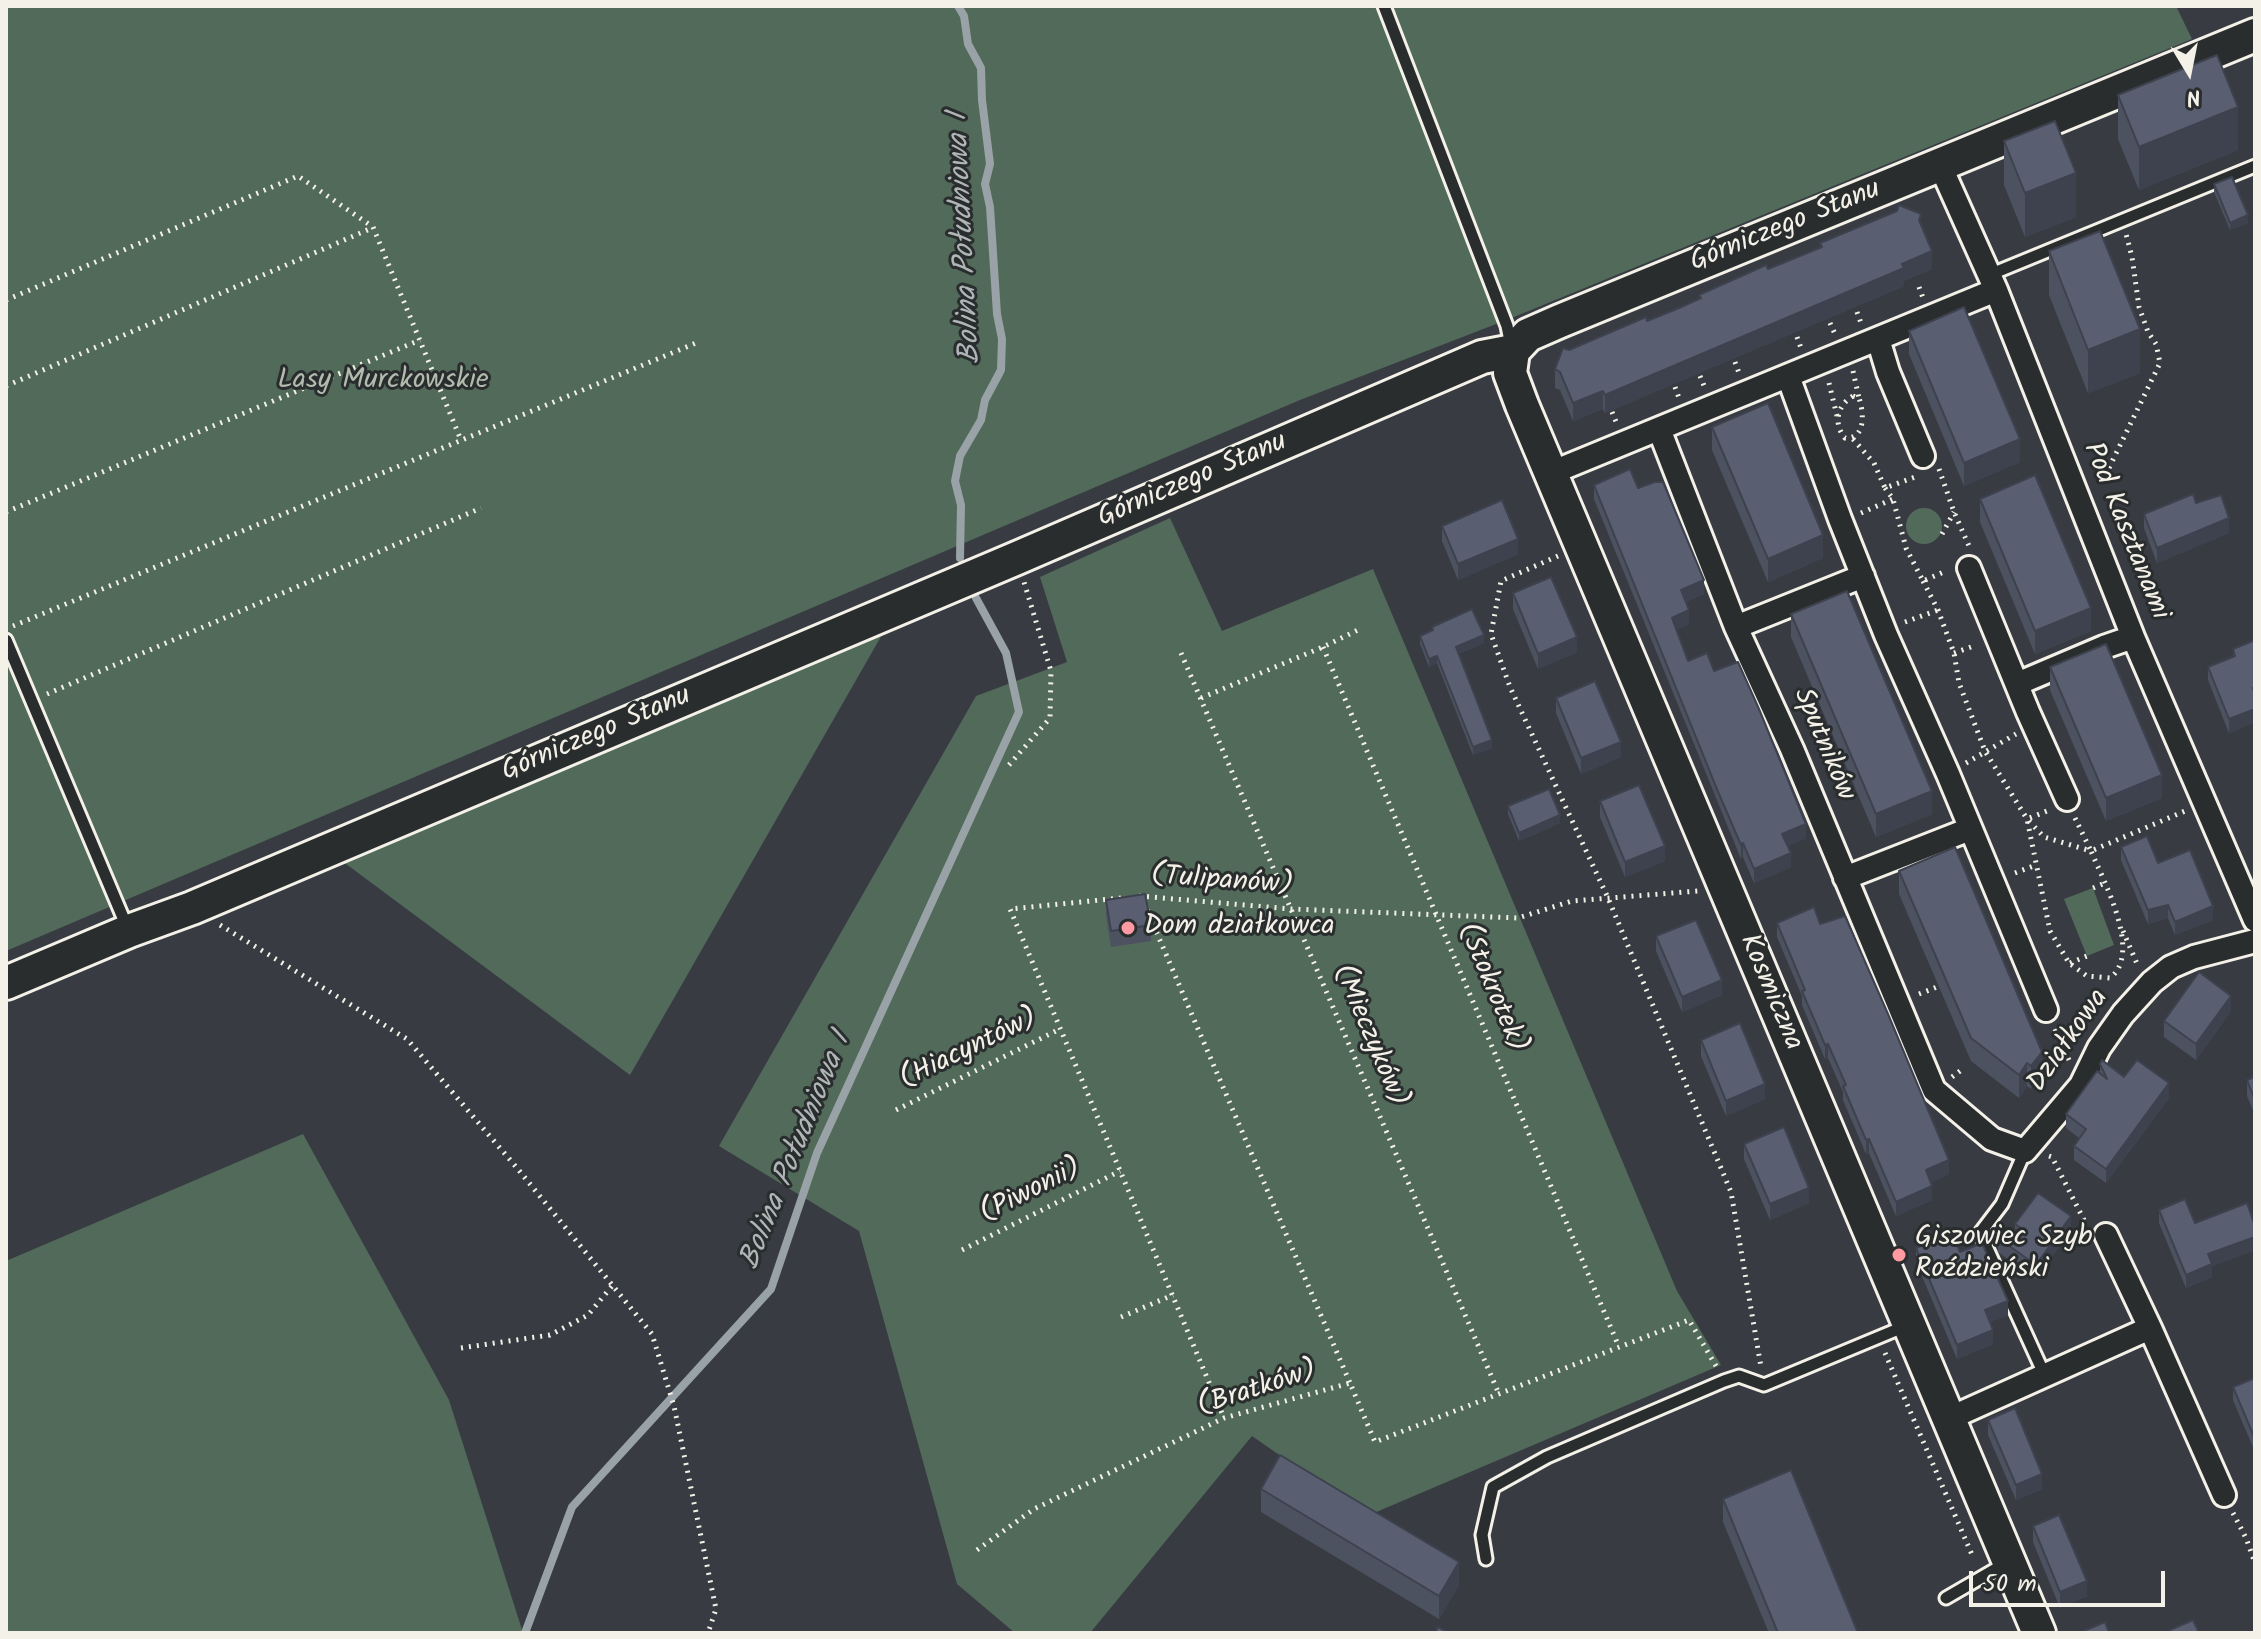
<!DOCTYPE html>
<html>
<head>
<meta charset="utf-8">
<style>
  body { margin:0 }
  #map { position:relative; width:2261px; height:1639px; overflow:hidden; background:#383c42; font-family:Kalam,sans-serif }
  canvas { display:block }
  .frame { position:absolute; inset:0; border:8px solid #f4f1e8; pointer-events:none }
  .north { position:absolute; left:2149px; top:32px; width:80px; height:80px; -webkit-text-stroke:6px #2a2d2e; paint-order:stroke; rotate:170deg; font-size:22px; font-weight:700; line-height:32px; text-align:center; color:#f4f1e8 }
  .north::after { content:''; display:block; margin:auto; width:28px; height:36px; background:#f4f1e8; clip-path:polygon(50% 0,100% 100%,50% 72%,0 100%) }
  .scale { position:absolute; left:1969px; top:1571px; width:196px; height:36px; box-sizing:border-box; border:4px solid #f4f1e8; border-top:0; padding-left:10px; font-size:24px; line-height:28px; white-space:nowrap; color:#f4f1e8; -webkit-text-stroke:6px #2a2d2e; paint-order:stroke }
</style>
</head>
<body>
<div id="map">
<canvas width="2261" height="1639"></canvas>
<div class="frame"></div>
<div class="north">N</div>
<div class="scale">50 m</div>
</div>
<script>
const ctx = document.querySelector('canvas').getContext('2d');
ctx.lineJoin = 'round';
function fill(path, color) { ctx.fillStyle = color; ctx.fill(path, 'evenodd'); }
function trace(path, color, width, dash) { ctx.strokeStyle = color; ctx.lineWidth = width; ctx.lineCap = dash ? 'butt' : 'round'; ctx.setLineDash(dash || []); ctx.stroke(path); }
function write(font, color, halo, rows, align = 'center') {
  ctx.font = font + ' Kalam,sans-serif'; ctx.lineWidth = 6; ctx.setLineDash([]); ctx.textBaseline = 'middle'; ctx.strokeStyle = halo; ctx.fillStyle = color; for (const [text, x, y, turn = 0] of rows) {
    ctx.save(); ctx.translate(x, y); ctx.rotate((+turn || 0) * Math.PI / 180); ctx.textAlign = isNaN(turn) ? turn : align; if (halo) ctx.strokeText(text, 0, 0); ctx.fillText(text, 0, 0); ctx.restore();
  }
}
fill(new Path2D(`
  M6,6H2176L2192,39L1509,319L1300,400L6,951Z
  M1906 526a18 18 0 1 1 36 0a18 18 0 1 1-36 0Z
  M1170,518L1222,631L1373,569L1677,1291L1721,1365L1367,1516L1252,1436L1090,1633H1015L957,1584L859,1231L719,1146L976,696L1067,662L1040,577Z
  M883,633L630,1075L338,858Z
  M2093,888L2114,945L2087,956L2064,899Z
  M303,1134L449,1400L523,1633H6V1261Z`), '#516a59');
trace(new Path2D(`
  M958,6L964,16L968,44L981,68L982,100L990,164L985,184L990,207L997,314L1002,339L1001,370L985,400L981,420L960,456L955,481L961,505L960,558
  M525,1633L572,1507L771,1289L817,1153L1019,712L1006,653L976,598`), '#99a2a7', 8);
const lane = new Path2D(`
  M1384,6L1507,326L1511,346
  M1989,275L2255,166
  M6,640L127,927
  M2025,1151L2002,1204L1980,1233L2045,1376
  M1486,1559L1482,1535L1493,1487L1547,1457L1724,1381L1739,1376L1764,1385L1908,1325
  M1946,1598L2008,1562`);
const street = new Path2D(`
  M1940,165L1996,290L2133,637L2255,920
  M1878,339L1888,372L1923,456
  M1788,376L1840,519L1886,635L1948,774L2046,1010
  M1659,429L1736,627L1792,749L1934,1090L1992,1139L2025,1151L2081,1085L2099,1048L2123,1014L2152,982L2171,967L2194,957L2255,941
  M1551,473L1996,290
  M1969,568L2028,712L2067,799
  M1736,627L1863,576
  M2017,684L2104,647L2133,637
  M1845,878L1970,829
  M2106,1235L2150,1328L2224,1495
  M1948,1419L2150,1328`);
const secondary = new Path2D(`
  M1513,351L1510,373L1522,405L2039,1633
  M6,983L129,931L192,908L1017,558L1482,357L1513,351L1528,335L1560,321L2255,35`);
trace(lane, '#f4f1e8', 17);
trace(street, '#f4f1e8', 28);
trace(secondary, '#f4f1e8', 38);
trace(new Path2D(`
  M1919,287L1923,298
  M6,300L298,176L373,227L461,440
  M1857,312L1861,323
  M1830,323L1835,334
  M1797,337L1801,348
  M1735,362L1739,373
  M1853,371L1859,398
  M1700,376L1705,388
  M1829,383L1837,416
  M6,386L372,228
  M1675,387L1679,398
  M1853,396L1859,398C1864,413 1866,439 1845,438C1833,424 1837,405 1853,396Z
  M1612,412L1617,424
  M1853,439L1874,463L1885,488L1915,477
  M1939,469L1954,512L1969,546
  M2100,481L2108,470L2160,363L2156,344L2148,332L2139,307L2132,257L2126,234
  M1885,488L1893,499L1906,548L1923,581L1946,571
  M6,512L420,340
  M1861,513L1893,499
  M1942,534L1954,512
  M1558,556L1501,581L1491,634L1510,687L1608,898L1731,1192L1761,1367
  M1923,581L1938,610L1954,653L1959,683L1985,751L2027,819L2050,931L2069,963L2087,976L2110,978C2143,953 2103,880 2091,851L2044,837L2027,819L2047,811
  M1905,622L1938,610
  M13,626L696,343
  M1323,647L1619,1347
  M1181,653L1499,1394
  M1954,653L1971,647
  M47,694L481,508
  M1201,698L1323,647L1358,630
  M1966,763L2016,734
  M1009,765L1050,718L1051,671L1024,582
  M2075,818L2091,851L2185,811
  M2015,873L2036,865
  M2093,888L2105,883
  M1139,896L1291,909L1518,918L1572,901L1698,891
  M1121,898L1010,909L1224,1418
  M1147,910L1350,1383
  M220,925L407,1039L517,1168L652,1334L674,1406L716,1609L708,1633
  M2123,931L2138,966
  M2070,963L2087,956
  M1919,994L1937,987
  M2055,1029L2069,1060
  M1952,1077L1964,1068
  M896,1110L1060,1029
  M2049,1156L2052,1157L2086,1224
  M962,1250L1120,1171
  M1121,1317L1173,1295
  M461,1348L550,1335L588,1315L612,1286
  M1885,1353L1973,1557
  M2233,1513L2246,1538L2255,1563
  M977,1550L1034,1509L1224,1418L1350,1383L1375,1442L1689,1320L1716,1366`), '#f4f1e8', 5, [2, 6]);
trace(lane, '#2a2d2e', 11);
trace(street, '#2a2d2e', 22);
trace(secondary, '#2a2d2e', 32);
fill(new Path2D(`
  M2118,95L2238,150L2139,190L2118,139Z
  M2004,141L2076,217L2025,237L2004,185Z
  M2214,184L2248,223L2230,230L2214,192Z
  M1921,225L1932,269L1904,281V286L1605,413L1603,409L1573,421L1560,390L1555,388V369L1569,350L1679,308L1699,299V295L1768,269L1820,248V243Z
  M2049,251L2140,373L2088,393L2049,295Z
  M1909,331L2020,462L1964,486L1909,354Z
  M1712,427L1823,558L1768,582L1712,450Z
  M1594,485L1638,488L1704,594L1686,602L1689,624L1676,630L1688,661L1714,671L1806,838L1787,846L1791,867L1754,883L1743,857L1741,859L1594,499Z
  M1980,499L2091,631L2035,654L1980,522Z
  M2144,514L2229,533L2157,563L2144,528Z
  M1442,526L1518,554L1458,580L1442,541Z
  M1513,593L1577,652L1538,669L1513,609Z
  M1791,614L1932,814L1876,837L1791,637Z
  M1432,627L1484,643L1458,654L1492,748L1473,755L1437,663L1429,667L1420,644V636L1432,631Z
  M2255,640V722L2229,733L2208,680V667L2233,657V649Z
  M2050,667L2162,798L2106,821L2050,690Z
  M1556,698L1621,757L1581,774L1556,713Z
  M1600,801L1665,861L1625,877L1600,817Z
  M1508,806L1560,823L1519,841L1508,814Z
  M2121,847L2158,863L2213,920L2175,935L2168,918L2148,924L2121,860Z
  M1899,871L2042,1075L2031,1089L2027,1086L2019,1098L1971,1061L1899,894Z
  M1106,900L1151,925V941L1111,947L1106,916Z
  M1777,923L1820,924L1949,1174L1931,1182L1932,1200L1896,1216L1869,1153L1866,1154L1843,1100V1092L1828,1058L1825,1059L1802,1005V996L1777,937Z
  M1656,936L1722,995L1682,1012L1656,951Z
  M2231,1011L2196,1060L2164,1037V1021Z
  M1701,1040L1765,1099L1726,1116L1701,1056Z
  M2100,1064L2169,1098L2106,1183L2074,1160V1146L2079,1138L2066,1128V1114L2100,1073Z
  M2255,1077V1115L2247,1096V1080Z
  M1744,1144L1809,1203L1770,1220L1744,1159Z
  M2159,1210L2195,1223L2255,1226V1250L2212,1266V1277L2186,1288L2159,1223Z
  M2015,1224L2071,1230L2036,1279L1998,1252V1238L2015,1231Z
  M1916,1248L1960,1252L2008,1315L1990,1322L1993,1344L1957,1359L1916,1262Z
  M2255,1378V1452L2233,1400V1387Z
  M1988,1420L2042,1489L2016,1500L1988,1435Z
  M1261,1489L1459,1585L1439,1619L1261,1512Z
  M1723,1499L1858,1633H1769L1723,1522Z
  M2033,1526L2087,1596L2060,1608L2033,1542Z`), '#4d5261');
fill(new Path2D(`
  M2238,107V150L2139,190V147Z
  M2076,173V217L2025,237V193Z
  M2248,215V223L2230,230V223Z
  M1932,251V269L1904,281V286L1605,413V395Z
  M2140,329V373L2088,393V350Z
  M1603,391V409L1573,421V403Z
  M2020,439V462L1964,486V463Z
  M2229,518V533L2157,563V548Z
  M1823,535V558L1768,582V559Z
  M1518,539V554L1458,580V564Z
  M1704,580V594L1681,604V590Z
  M2091,608V631L2035,654V631Z
  M1689,610V624L1672,632V618Z
  M1484,635V643L1456,655V647Z
  M1577,637V652L1538,669V654Z
  M1437,656V663L1429,667V659Z
  M2255,709V722L2229,733V719Z
  M1492,740V748L1473,755V747Z
  M1621,742V757L1581,774V758Z
  M2162,775V798L2106,821V798Z
  M1932,791V814L1876,837V814Z
  M1560,815V823L1519,841V833Z
  M1806,824V838L1782,848V834Z
  M1743,843V857L1741,859V845Z
  M1665,846V861L1625,877V862Z
  M1791,853V867L1754,883V869Z
  M2168,905V918L2148,924V910Z
  M2213,906V920L2175,935V922Z
  M1722,980V995L1682,1012V997Z
  M2231,996V1011L2196,1060V1044Z
  M1828,1044V1058L1825,1059V1045Z
  M2042,1052V1075L2031,1089V1066Z
  M2027,1063V1086L2019,1098V1075Z
  M2169,1083V1098L2106,1183V1169Z
  M1765,1084V1099L1726,1116V1101Z
  M1869,1139V1153L1866,1154V1140Z
  M1949,1160V1174L1926,1185V1170Z
  M1932,1186V1200L1896,1216V1202Z
  M1809,1188V1203L1770,1220V1204Z
  M2071,1216V1230L2036,1279V1265Z
  M2255,1237V1250L2212,1266V1277L2186,1288V1275L2208,1254Z
  M2008,1301V1315L1985,1324V1310Z
  M1993,1330V1344L1957,1359V1345Z
  M2042,1474V1489L2016,1500V1485Z
  M1459,1562V1585L1439,1619V1596Z
  M2087,1581V1596L2060,1608V1592Z`), '#3e424f');
const building = new Path2D(`
  M2217,55L2238,107L2139,147L2118,95Z
  M2055,121L2076,173L2025,193L2004,141Z
  M2232,177L2248,215L2230,223L2214,184Z
  M1899,205L1921,214L1919,220L1932,251L1902,264L1904,268L1605,395L1603,391L1573,403L1560,372L1555,369L1563,348L1569,350L1646,317L1647,321L1679,308L1701,298L1699,295L1766,265L1768,269L1822,247L1820,243L1897,211Z
  M2100,231L2140,329L2088,350L2049,251Z
  M1964,307L2020,439L1964,463L1909,331Z
  M1768,403L1823,535L1768,559L1712,427Z
  M1630,469L1638,488L1655,482H1663L1704,580L1681,590L1689,610L1672,618L1688,661L1707,653L1714,671L1738,662L1759,709L1806,824L1782,834L1791,853L1754,869L1743,843L1741,845L1719,794L1594,485Z
  M2035,475L2091,608L2035,631L1980,499Z
  M2193,494L2196,503L2221,495L2229,518L2157,548L2144,514Z
  M1502,500L1518,539L1458,564L1442,526Z
  M1551,577L1577,637L1538,654L1513,593Z
  M1847,591L1932,791L1876,814L1791,614Z
  M1472,609L1484,635L1456,647L1492,740L1473,747L1437,656L1429,659L1420,636L1433,630L1432,627Z
  M2255,640V687L2253,688L2255,694V709L2229,719L2208,667L2235,656L2233,649Z
  M2106,644L2162,775L2106,798L2050,667Z
  M1595,681L1621,742L1581,758L1556,698Z
  M1639,785L1665,846L1625,862L1600,801Z
  M1549,789L1560,815L1519,833L1508,806Z
  M2147,836L2158,863L2190,850L2213,906L2175,922L2168,905L2148,910L2121,847Z
  M1955,847L2042,1052L2031,1066L2027,1063L2019,1075L1971,1038L1899,871Z
  M1145,894L1151,925L1111,931L1106,900Z
  M1814,907L1820,924L1845,916L1888,1014L1949,1160L1926,1170L1932,1186L1896,1202L1869,1139L1866,1140L1843,1086L1846,1085L1828,1044L1825,1045L1802,991L1805,990L1777,923Z
  M1696,920L1722,980L1682,997L1656,936Z
  M2199,972L2231,996L2196,1044L2164,1021Z
  M1740,1023L1765,1084L1726,1101L1701,1040Z
  M2102,1060L2124,1077L2137,1060L2169,1083L2106,1169L2074,1146L2086,1129L2066,1114L2097,1071L2107,1079L2100,1064Z
  M2255,1077V1100L2247,1080Z
  M1784,1127L1809,1188L1770,1204L1744,1144Z
  M2038,1193L2071,1216L2036,1265L1998,1238L2021,1228L2015,1224Z
  M2185,1199L2195,1223L2247,1203L2255,1226V1237L2208,1254L2212,1264L2186,1275L2159,1210Z
  M1952,1233L1960,1252L1982,1243L2008,1301L1985,1310L1993,1330L1957,1345L1916,1248Z
  M2255,1378V1439L2233,1387Z
  M2015,1408L2042,1474L2016,1485L1988,1420Z
  M1280,1455L1459,1562L1439,1596L1261,1489Z
  M1791,1470L1858,1633H1778L1723,1499Z
  M2059,1515L2087,1581L2060,1592L2033,1526Z
  M2193,1620L2199,1633H2172L2170,1630Z
  M2105,1622L2109,1633H2079Z
  M1438,1627L1449,1633H1435Z`);
fill(building, '#595f71');
trace(building, '#3e424f', 2);
for (const [x, y, r, color] of [
  [1128,928,8,"#ff9aa2"],
  [1899,1255,8,"#ff9aa2"]
]) { const dot = new Path2D(); dot.arc(x, y, r, 0, 2 * Math.PI); ctx.fillStyle = color; ctx.fill(dot); trace(dot, '#2a2d2e', 3); }
write('28px', '#f4f1e8', '#2a2d2e', [
  ["Górniczego Stanu",1786,228,-22],
  ["Górniczego Stanu",1193,482,-23],
  ["Pod Kasztanami",2124,532,68],
  ["Górniczego Stanu",597,736,-23],
  ["Sputników",1822,745,67],
  ["(Tulipanów)",1222,883,4],
  ["(Stokrotek)",1490,989,67],
  ["Kosmiczna",1769,993,67],
  ["(Mieczyków)",1368,1037,67],
  ["Działkowa",2070,1042,-55],
  ["(Hiacyntów)",970,1051,-26],
  ["(Piwonii)",1032,1193,-27],
  ["(Bratków)",1258,1391,-18]
]);
write('28px', '#b3bbaf', '#2a2d2e', [
  ["Lasy Murckowskie",383,382]
]);
write('28px', '#f4f1e8', '#2a2d2e', [
  ["Dom działkowca",1144,928],
  ["Giszowiec Szyb",1915,1239],
  ["Roździeński",1915,1271]
], 'left');
write('italic 30px', '#b0b6b7', '#2a2d2e', [
  ["Bolina Południowa I",967,238,-93],
  ["Bolina Południowa I",798,1152,-68]
]);
</script>
</body>
</html>
